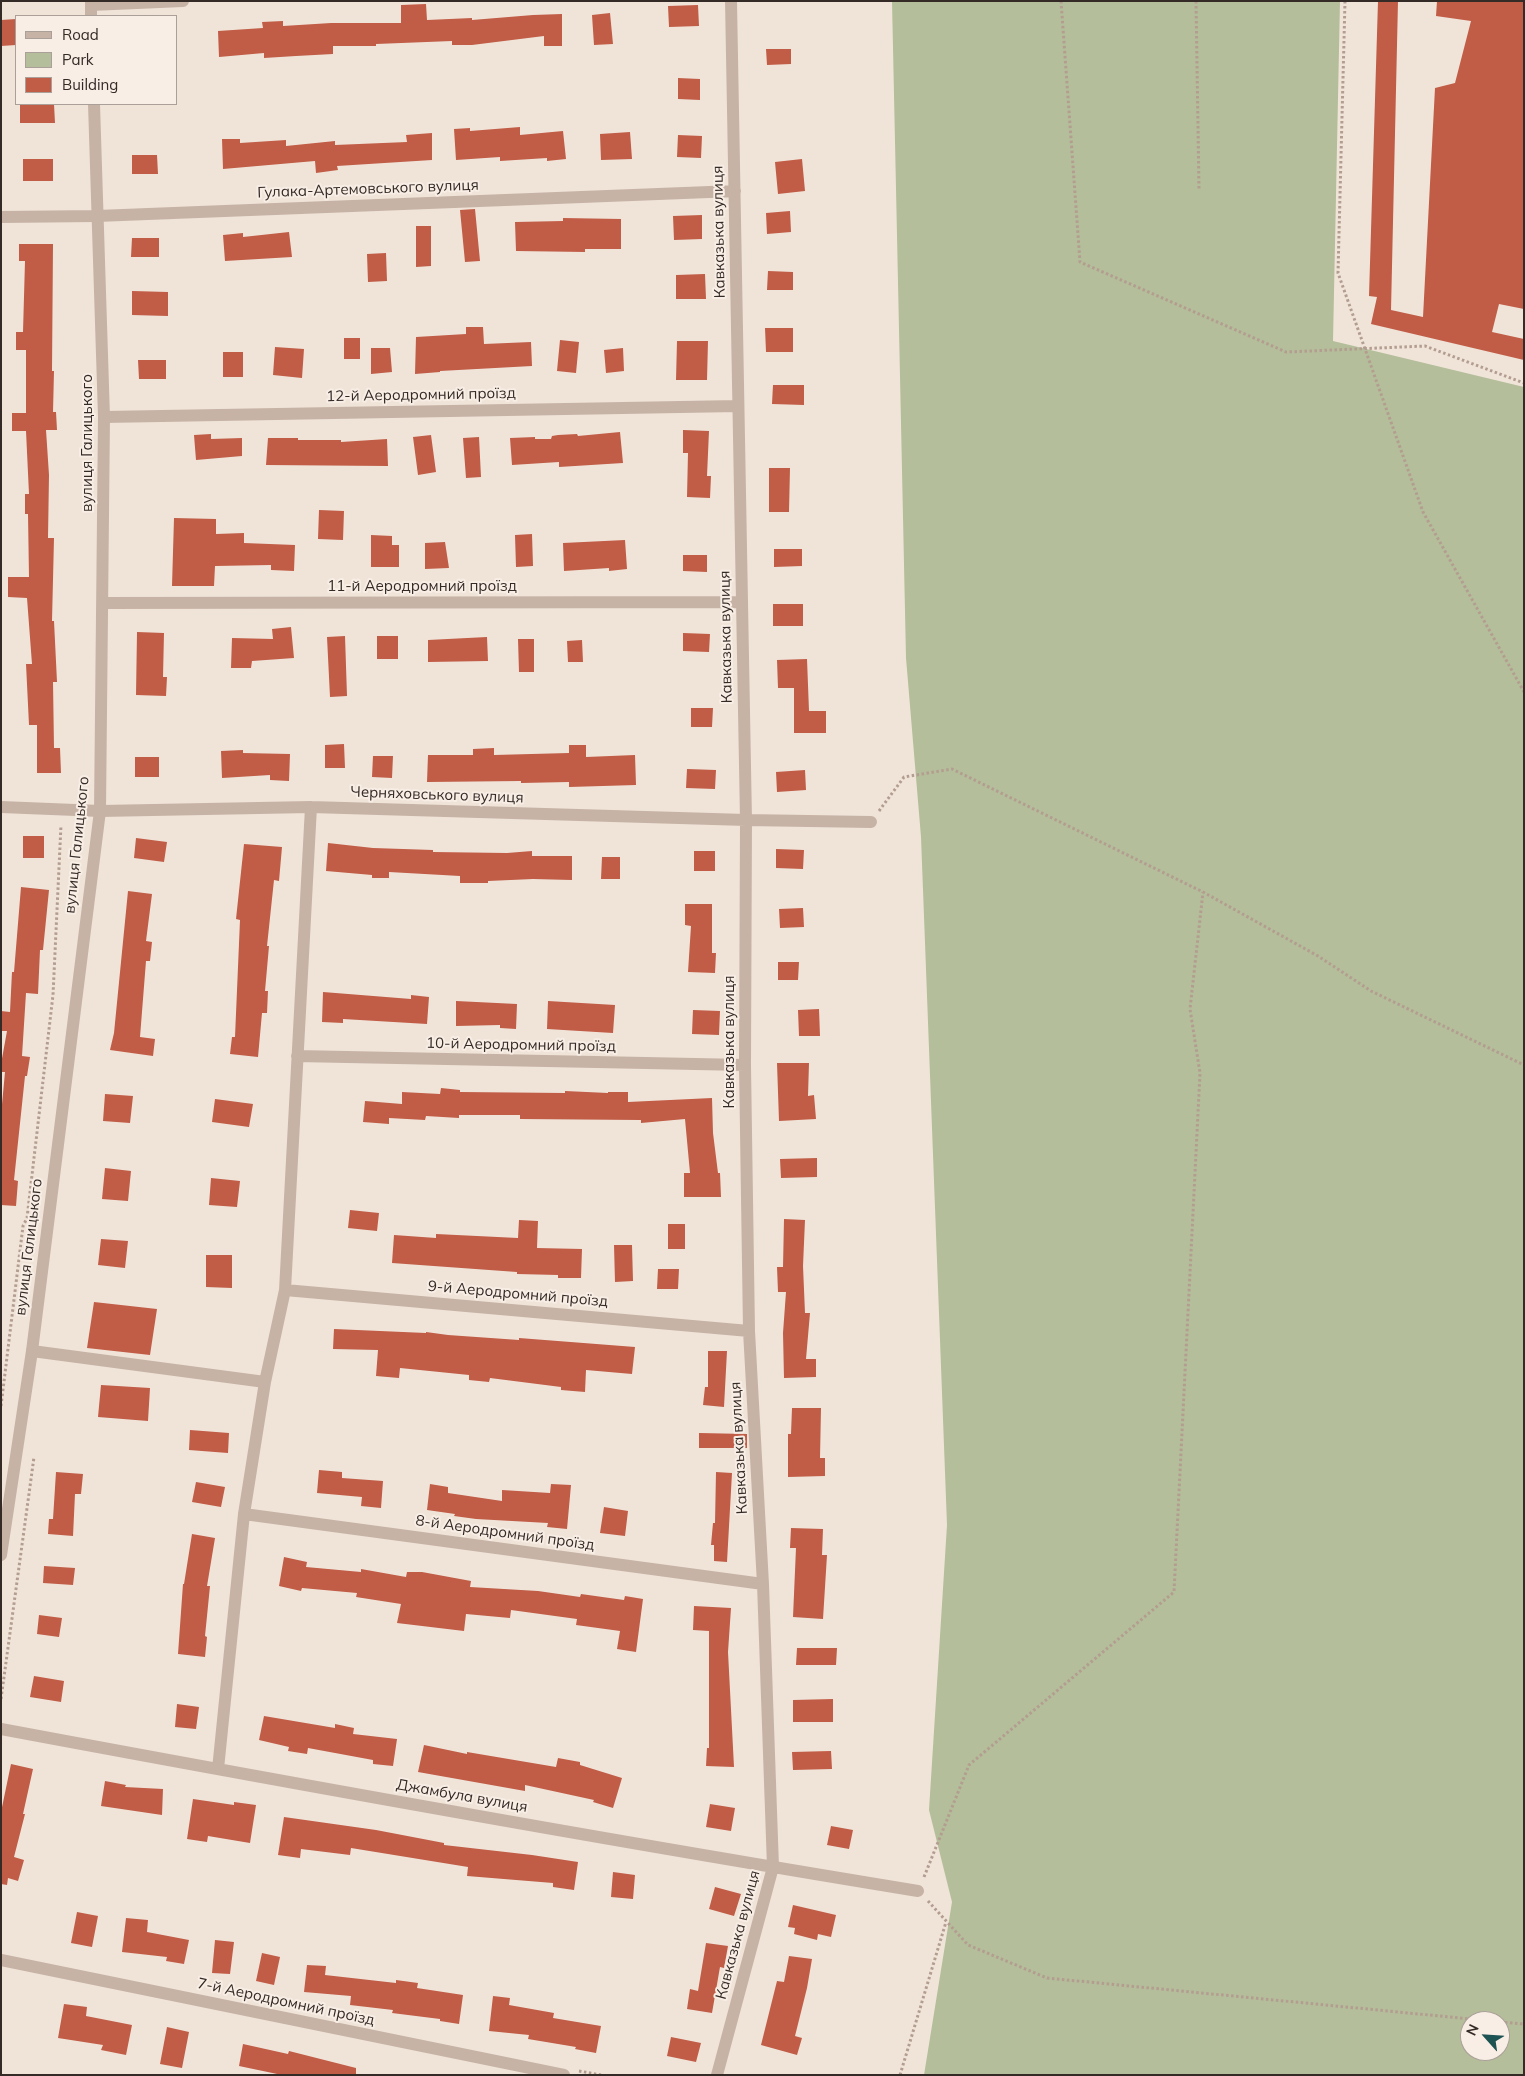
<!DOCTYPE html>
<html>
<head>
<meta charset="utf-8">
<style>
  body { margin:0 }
  #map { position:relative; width:1525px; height:2076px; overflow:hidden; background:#f0e4d9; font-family:Mulish,sans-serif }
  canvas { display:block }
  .frame { position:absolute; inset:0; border:2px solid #342a26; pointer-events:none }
  .legend { position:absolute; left:15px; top:15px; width:162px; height:90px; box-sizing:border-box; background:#f8eee5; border:1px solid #aaa099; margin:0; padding:6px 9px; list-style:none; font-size:15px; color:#342a26 }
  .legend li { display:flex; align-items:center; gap:10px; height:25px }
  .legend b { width:25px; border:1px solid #aaa099 }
  .north { position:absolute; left:1460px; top:2011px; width:50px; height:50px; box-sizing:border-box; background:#f8eee5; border:1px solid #aaa099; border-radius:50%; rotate:296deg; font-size:14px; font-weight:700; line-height:20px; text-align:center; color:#342a26 }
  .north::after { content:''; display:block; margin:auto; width:18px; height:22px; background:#1e5353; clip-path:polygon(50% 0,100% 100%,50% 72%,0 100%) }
</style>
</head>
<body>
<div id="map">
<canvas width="1525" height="2076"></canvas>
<div class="frame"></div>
<ul class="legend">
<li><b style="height:6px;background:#c7b3a6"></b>Road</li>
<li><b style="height:14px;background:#b4be9a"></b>Park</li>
<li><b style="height:14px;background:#c15c46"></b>Building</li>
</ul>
<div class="north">N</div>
</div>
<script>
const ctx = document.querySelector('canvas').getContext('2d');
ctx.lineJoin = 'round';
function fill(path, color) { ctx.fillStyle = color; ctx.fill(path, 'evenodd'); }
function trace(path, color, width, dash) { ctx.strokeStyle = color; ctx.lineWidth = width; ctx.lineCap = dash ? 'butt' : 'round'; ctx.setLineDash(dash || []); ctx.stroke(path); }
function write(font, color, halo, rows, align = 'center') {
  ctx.font = font + ' Mulish,sans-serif'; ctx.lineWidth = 4; ctx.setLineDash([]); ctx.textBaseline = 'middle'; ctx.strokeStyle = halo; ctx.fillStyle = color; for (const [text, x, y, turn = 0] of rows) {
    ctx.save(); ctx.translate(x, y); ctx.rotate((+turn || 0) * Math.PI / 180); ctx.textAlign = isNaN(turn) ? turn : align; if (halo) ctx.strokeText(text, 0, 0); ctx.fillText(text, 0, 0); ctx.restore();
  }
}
fill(new Path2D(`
  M892,1H1340L1333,341L1524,387V2075H924L952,1902L929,1810L947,1525L921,837L906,658ZM1470,2021H1500V2051H1470Z`), '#b4be9a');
fill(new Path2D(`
  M1378,1H1398L1391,310L1423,317L1435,88L1455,83L1471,21L1436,16L1437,1H1524V309L1499,304L1492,332L1524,339V360L1371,324L1377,297L1369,296Z
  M426,4L427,20L472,18V20L533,15L562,14V46H544V36L472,45H452V41L376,44V46H333V54L296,56L264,58V53L219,57L218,31L263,28L262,22L283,21V26L331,23H401V5Z
  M698,5L699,26L669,27L668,6Z
  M610,13L613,44L594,45L592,15Z
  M16,19V45L1,46V20Z
  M766,49H791V64L767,65Z
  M678,78L700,79V100L678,99Z
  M20,104H54L55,123H20Z
  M520,127V135L563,131L566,159L547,161V158L500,161V157L456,160L454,129L470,128V131Z
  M630,132L632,159L601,160L600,134Z
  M432,133V160L337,166L338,170L316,173L315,161L223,169L222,139H240V143L286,140V146L335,141V145L407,142L406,135Z
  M678,135L702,136L701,158L677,157Z
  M132,155H157L158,174H132Z
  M23,159H53V181H23Z
  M802,159L805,191L778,194L775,162Z
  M475,209L480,261L465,262L460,210Z
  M790,211L791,232L767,234L766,213Z
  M702,215V239L674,240L673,216Z
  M563,218L621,219V249H585V252L516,251L515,222L563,221Z
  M416,226H431V266L416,267Z
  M289,232L292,257L225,261L223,235L243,233V237Z
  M132,238H159V257H131Z
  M19,244H53L52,371H54L53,412H56L57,430H46L49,475L48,538H54L52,621H54L57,682H53L54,748H60L61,773H37V725H29L26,664H32L27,598L8,597V577H29L28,514H25V494H29L26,431H12V413H26V350H16V332H23L25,261H19Z
  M386,253L387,281L368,282L367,254Z
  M768,271L793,272V290H767Z
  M705,274L706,299H676V275Z
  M132,291L168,292V316L132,315Z
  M466,327H483L484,344L531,342L532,366L440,371V372L415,374L416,337L466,334Z
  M765,328H793V352H766Z
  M344,338H360V359H344Z
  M560,340L579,342L576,373L557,371Z
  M677,341H708L707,380H676Z
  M275,347L304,349L302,378L273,375Z
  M371,348H390L392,372L371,374Z
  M623,348L624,371L606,373L604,350Z
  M223,352H243V377H223Z
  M138,360H166V379H139Z
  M773,385H804V405L772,404Z
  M683,430L709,431L707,476H711L710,498L687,497L688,453H683Z
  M620,432L623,463L559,467V462L512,465L510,438L535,437V439H551L552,436L558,435L577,434L578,436Z
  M211,434V439L242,438V456L196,460L194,435Z
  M431,435L436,472L418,475L413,437Z
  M479,437L481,477L466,478L463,438Z
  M268,438H298V440H341V442L387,439L388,466L266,465Z
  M769,468H790L789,512H769Z
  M319,510L344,511L343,540L318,539Z
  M174,518L216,519V534L244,533V543L295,545L294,571L271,570V565L215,566L214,586H172Z
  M532,534L533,566L516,567L515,535Z
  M371,535L392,536V545H399V567H371Z
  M625,540L627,569L609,571V568L564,571L563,543Z
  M445,542L449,568L425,569V543Z
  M774,549H802V566L774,567Z
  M683,555H707V572L683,571Z
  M773,604H803V626H773Z
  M291,627L294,658L252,661L251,668H231L232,638L273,639L272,629Z
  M137,632L164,633L163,677H167L166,696L136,695Z
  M683,633L710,634L709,652L683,651Z
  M345,636L347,696L330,697L327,637Z
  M377,636H398V659H377Z
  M487,637L488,661L428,662V640Z
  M518,639H534V672H519Z
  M582,640L583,662H568L567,641Z
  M807,659L809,711H826V733H794V688H778L777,660Z
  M691,708H713L712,727H691Z
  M344,744L345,768H325V745Z
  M569,745H586V757L635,755L636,785L569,787V782L521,783V781L427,782L428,755H473V749L494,748V755L569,753Z
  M243,750V753L290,754L289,781L270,780V775L222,778L221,751Z
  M373,756H393L392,778L372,777Z
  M135,757H159V777H135Z
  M687,769L716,770L715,789L686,788Z
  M805,770L806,790L777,792L776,772Z
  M23,836H44V858H23Z
  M136,838L167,842L164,862L134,858Z
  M328,843L373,848L433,850V852L507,853L532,851V856H572V880L533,879L488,881V883H460V876L389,872V878H372V875L326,871Z
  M244,844L282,847L279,881L274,880L267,946H269L265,991H268L267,1013H262L258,1057L230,1054L232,1037H235L240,920L236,919Z
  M776,849L804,850L803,869L776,868Z
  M694,851H715V871H694Z
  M602,857H620V879H601Z
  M21,887L49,890L43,950H40L38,994L26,993L22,1056L30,1057L27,1076H25L14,1180L18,1181L16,1206L1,1205V1115L5,1072H1V1064L7,1031H1V1011L10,1012L12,972H14Z
  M128,891L152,894L146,941L152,942L150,961H146L140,1037L155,1039L153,1056L110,1050L114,1033Z
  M685,904H712V953H716L715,973L688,972L691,926L685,925Z
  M803,908L804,927L780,928L779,909Z
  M778,962H799L798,980H778Z
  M323,992L411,999V995L429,997L427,1024L343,1019V1023L322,1022Z
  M456,1001L517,1004L516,1029L500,1028V1025L456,1026Z
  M548,1001L615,1005L613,1033L547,1029Z
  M819,1009L820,1036H799L798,1010Z
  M693,1010L720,1011L719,1035L692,1034Z
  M777,1063H809L808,1096L814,1095L816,1119L779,1121Z
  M441,1088L460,1090V1092L565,1093V1091L608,1093V1092H628V1102L712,1098L713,1133L718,1173H720L721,1197H684V1173H690L685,1119L641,1123V1120L520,1119V1115H459V1118L426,1116L425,1120L389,1118V1124L363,1122L365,1101L402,1104V1092L440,1094Z
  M105,1094L133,1096L130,1123L103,1121Z
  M215,1099L253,1104L249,1127L212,1122Z
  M817,1158V1177L781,1178L780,1159Z
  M105,1168L131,1171L128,1201L102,1199Z
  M211,1178L240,1181L237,1207L209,1205Z
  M350,1210L379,1213L377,1231L348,1228Z
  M784,1219L805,1220L803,1266L805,1313H810L806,1359H816V1377L784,1378L783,1333L786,1292H778L777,1267H783Z
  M519,1220L538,1221L537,1248L582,1249L581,1278H558V1275L517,1274V1272L392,1263L394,1235L436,1238V1234L518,1238Z
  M668,1224H685V1249H668Z
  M101,1239L128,1241L125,1268L98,1265Z
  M614,1245H632L633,1281L615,1282Z
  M206,1255H232V1288L206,1287Z
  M658,1269H679L678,1289H657Z
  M94,1302L157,1309L150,1355L87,1348Z
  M334,1329L426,1333V1332L448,1335L519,1340V1338L635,1347L632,1374L586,1370L585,1392L561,1390V1387L490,1378L489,1382L469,1380V1375L400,1368L399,1378L376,1376L378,1350L333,1349Z
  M708,1351H727L724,1407L703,1405L705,1387H708Z
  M101,1385L150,1388L148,1421L98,1417Z
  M792,1408H821L820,1458H825V1476L788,1477V1434H791Z
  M190,1430L229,1433L228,1453L189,1450Z
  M699,1433L747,1434V1448H699Z
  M319,1470L342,1472V1478L383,1481L381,1508L361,1506L362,1497L317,1493Z
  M56,1472L83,1474L81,1494H75L73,1536L48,1534L49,1519H53Z
  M716,1472L732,1473L727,1562L714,1561V1545H711L713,1523H715Z
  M196,1482L225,1487L221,1507L192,1502Z
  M430,1484L448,1487V1493L502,1501V1490L550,1493L551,1484L571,1485L567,1529L547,1527L548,1523L476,1519L454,1516L455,1514L427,1510Z
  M604,1507L628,1511L625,1536L600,1533Z
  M791,1528L823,1529L822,1555H827L823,1619L793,1617L796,1548H790Z
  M192,1534L215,1538L207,1586H210L205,1636L207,1637L205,1657L178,1654L183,1584H184Z
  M284,1557L307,1562L306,1567L361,1572V1569L406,1577L407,1572H422L471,1581L470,1587L538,1591L580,1597L581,1594L624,1600L625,1596L643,1599L636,1652L617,1649L620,1631L576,1625L577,1619L511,1610L510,1618L466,1614L464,1631L397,1623L401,1604L356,1597L357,1593L302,1588L301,1591L279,1586Z
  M44,1566L75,1568L73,1585L43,1583Z
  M694,1606L731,1608L728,1652L734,1767L706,1766L707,1748H709V1631L693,1630Z
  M39,1615L62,1618L59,1637L37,1634Z
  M797,1648H837L836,1665H796Z
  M34,1676L64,1681L61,1702L30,1697Z
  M833,1699V1722H793V1700Z
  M177,1704L199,1707L196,1729L175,1727Z
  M264,1716L335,1728V1724L354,1728L353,1734L397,1739L393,1766L373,1764V1760L308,1748L307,1754L288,1751L289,1747L259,1740Z
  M424,1745L467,1754V1752L556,1767L558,1758L580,1762V1765L622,1778L613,1808L593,1802L594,1800L525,1785V1791L418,1772Z
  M831,1751L832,1769L793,1770L792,1752Z
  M11,1764L33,1769L23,1814H25L14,1857L24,1860L18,1881L8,1878L7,1885L1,1884V1812Z
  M105,1781L126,1785L125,1787L163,1789L162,1815L101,1806Z
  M193,1799L234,1805V1802L256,1805L250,1843L208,1836L207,1842L187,1839Z
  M710,1804L735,1808L731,1831L706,1827Z
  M284,1817L376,1830L444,1843V1845L532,1855L578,1862L574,1890L553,1887V1883L467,1876L468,1867L351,1848L350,1855L301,1849L300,1858L278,1855Z
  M831,1826L853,1830L849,1849L827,1845Z
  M613,1872L635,1875L633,1899L611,1897Z
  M715,1887L741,1894L734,1916L709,1909Z
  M793,1905L836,1915L831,1937L818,1934L817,1940L794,1934L795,1928L788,1927Z
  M77,1912L98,1916L92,1947L71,1943Z
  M126,1918L148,1920L147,1932L189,1940L184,1964L166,1961L167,1957L122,1952Z
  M215,1940L234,1942L230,1974L212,1973Z
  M706,1943L728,1946L724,1968L720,1967L712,2013L687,2009L690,1989L698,1991Z
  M262,1953L280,1957L274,1985L256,1981Z
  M789,1956L812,1959L807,1988L795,2036L802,2038L797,2055L761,2045L777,1981L784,1982Z
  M307,1965L326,1966L325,1975L396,1983V1980L418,1983L417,1988L463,1995L459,2024L440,2021V2019L392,2013L393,2010L350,2005L351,1996L304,1992Z
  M493,1996L510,1998L509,2005L554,2013L553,2018L601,2026L596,2053L575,2049L576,2047L528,2039L529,2035L489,2031Z
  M64,2004L87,2007L86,2016L132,2025L126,2055L101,2050L103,2045L58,2038Z
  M167,2027L189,2032L182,2068L160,2064Z
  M671,2037L701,2043L696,2062L667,2056Z
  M243,2044L288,2054L289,2051L356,2068V2075H282L239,2066Z`), '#c15c46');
trace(new Path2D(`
  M1061,1L1080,262L1286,352L1425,346L1524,383
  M1196,1L1199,189
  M1345,1L1338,273L1423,512L1524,692
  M879,811L904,777L952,769L1203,892L1318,956L1371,991L1524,1065
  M1,1406L23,1226L27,1218L53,995L61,825
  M1,1699L34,1457
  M924,1877L969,1765L1174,1592L1200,1073L1190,1009L1203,892
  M928,1901L968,1945L1047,1978L1491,2021
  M1500,2022L1524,2024
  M579,2071L601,2075
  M900,2075L946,1922`), '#b39d90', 3, [2.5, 2.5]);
trace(new Path2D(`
  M91,5L183,1
  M1,217L97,216L735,191
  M104,417L738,406
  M103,603L742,602
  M1,807L100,811L311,807L746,820L871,822
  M297,1056L745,1065
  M285,1290L749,1331
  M32,1351L265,1382
  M244,1514L763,1584
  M1,1729C306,1786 612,1841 918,1891
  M218,1769L244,1514L265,1382L285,1290L311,807
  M1,1960L564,2075
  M717,2075L773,1867L763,1584L749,1331L745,1065L746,820L731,1`), '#c7b3a6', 12);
trace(new Path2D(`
  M91,1V16
  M1,1555L32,1351L100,811L104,417L94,104`), '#c7b3a6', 12);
write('15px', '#342a26', '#f8eee5', [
  ["Гулака-Артемовського вулиця",368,189,-2],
  ["Кавказька вулиця",719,232,-91],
  ["12-й Аеродромний проїзд",421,395,-1],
  ["вулиця Галицького",87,443,-90],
  ["11-й Аеродромний проїзд",422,586],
  ["Кавказька вулиця",726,637,-91],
  ["Черняховського вулиця",437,795,2],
  ["вулиця Галицького",77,845,-84],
  ["Кавказька вулиця",729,1042,-90],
  ["10-й Аеродромний проїзд",521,1045,1],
  ["вулиця Галицького",29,1247,-83],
  ["9-й Аеродромний проїзд",518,1294,5],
  ["Кавказька вулиця",739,1448,-93],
  ["8-й Аеродромний проїзд",505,1533,8],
  ["Джамбула вулиця",462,1796,10],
  ["Кавказька вулиця",738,1935,-75],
  ["7-й Аеродромний проїзд",286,2002,12]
]);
</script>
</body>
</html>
